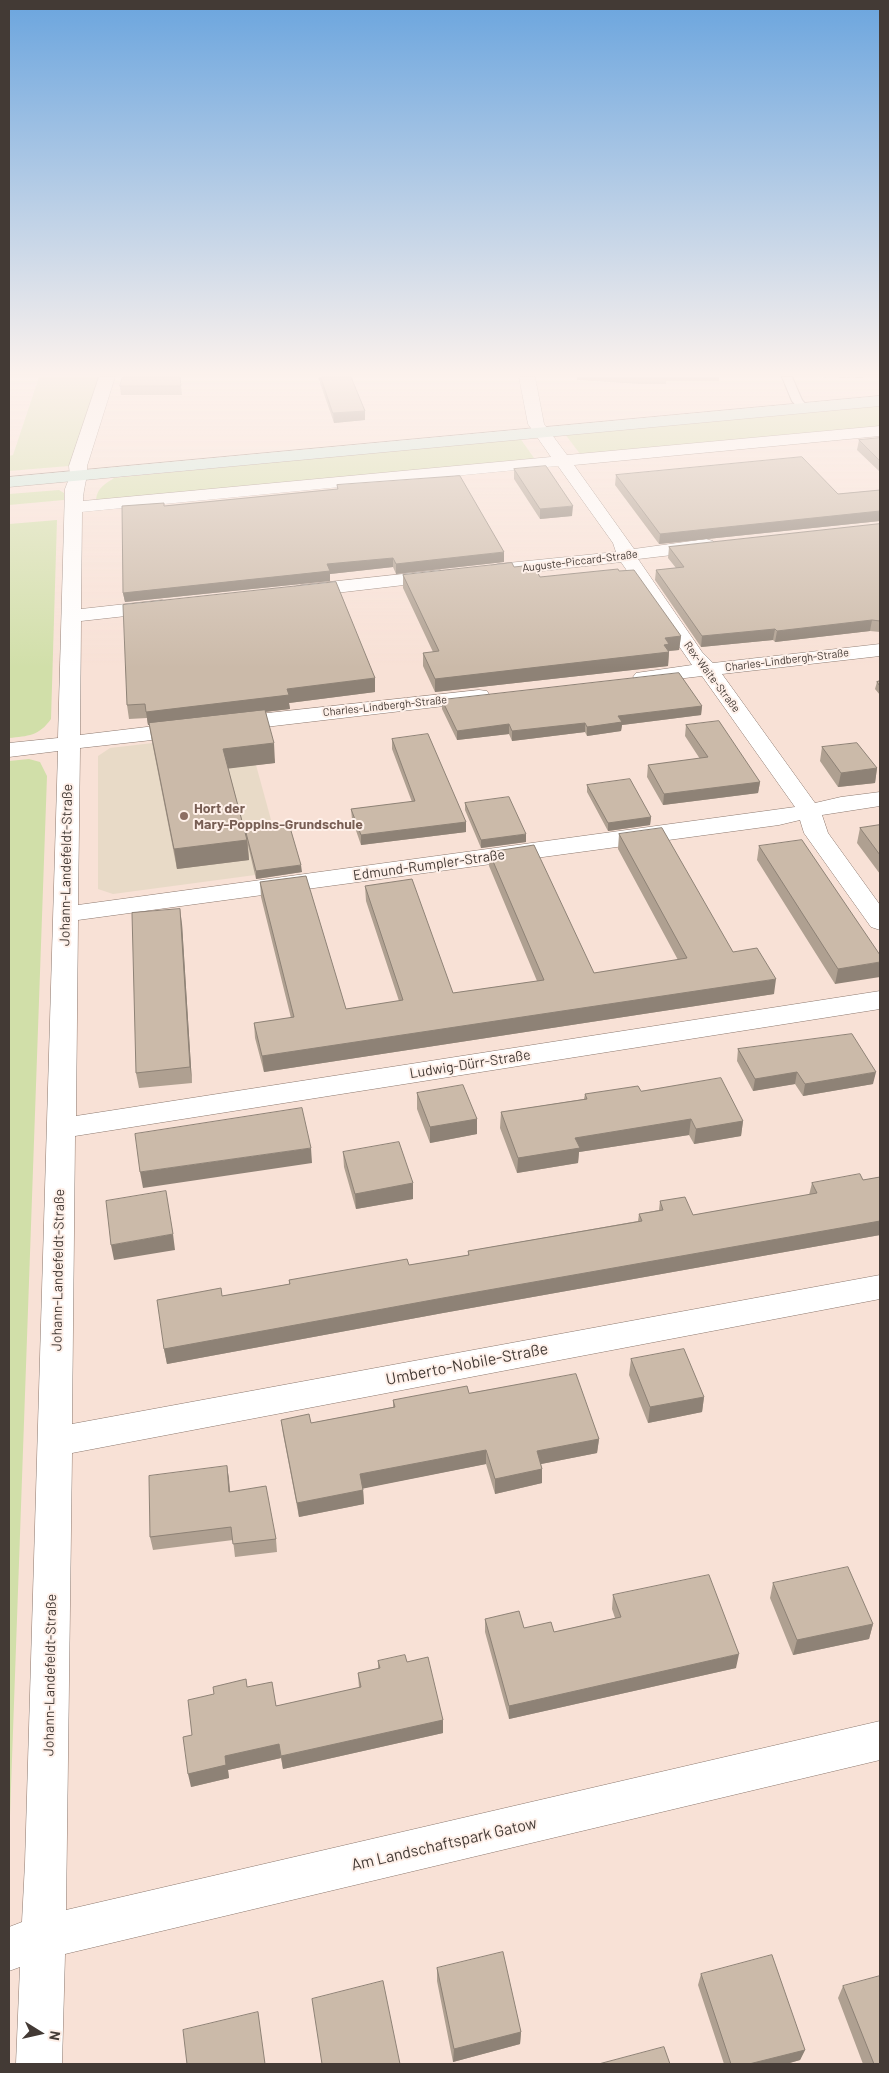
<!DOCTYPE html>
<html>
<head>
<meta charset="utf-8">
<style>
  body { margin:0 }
  #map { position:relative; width:889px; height:2073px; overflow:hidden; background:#f8e1d6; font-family:Barlow,sans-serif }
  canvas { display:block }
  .frame { position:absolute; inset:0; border:10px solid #433a35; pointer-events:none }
  .north { position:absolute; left:15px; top:2008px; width:50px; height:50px; -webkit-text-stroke:4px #fef0e9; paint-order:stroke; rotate:100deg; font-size:14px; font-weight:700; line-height:20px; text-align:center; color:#433a35 }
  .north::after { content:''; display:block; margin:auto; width:18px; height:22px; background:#433a35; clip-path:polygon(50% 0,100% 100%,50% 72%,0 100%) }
</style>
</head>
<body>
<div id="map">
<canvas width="889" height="2073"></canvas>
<div class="frame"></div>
<div class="north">N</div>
</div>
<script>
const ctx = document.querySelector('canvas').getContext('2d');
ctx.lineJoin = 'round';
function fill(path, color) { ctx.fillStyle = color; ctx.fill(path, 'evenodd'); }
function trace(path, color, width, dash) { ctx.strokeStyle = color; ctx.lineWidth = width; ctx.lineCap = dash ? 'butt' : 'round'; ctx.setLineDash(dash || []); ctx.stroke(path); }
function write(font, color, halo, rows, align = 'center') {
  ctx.font = font + ' Barlow,sans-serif'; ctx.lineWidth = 4; ctx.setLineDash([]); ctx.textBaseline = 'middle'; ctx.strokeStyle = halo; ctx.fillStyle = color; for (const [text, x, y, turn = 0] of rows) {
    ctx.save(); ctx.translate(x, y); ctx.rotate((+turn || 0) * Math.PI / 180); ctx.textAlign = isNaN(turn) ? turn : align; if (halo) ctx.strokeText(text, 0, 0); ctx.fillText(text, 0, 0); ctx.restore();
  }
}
fill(new Path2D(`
  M247,732L285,871L113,894L98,889V756L110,748Z`), '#e8dac7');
fill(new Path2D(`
  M39,377H100L69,466L9,471V456L13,455Z
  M880,405V428L617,452L580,454L565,434Z
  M520,438L534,458L529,460L96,500C97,488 105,484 114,478Z
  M59,490L64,493V500L9,505V494Z
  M57,520L51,719C39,736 28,736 9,738V524Z
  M29,759L40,762L47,776L9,1843V761Z`), '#d1dfa9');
const lane = new Path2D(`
  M782,377H792L802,400L808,407L807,409H799L792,401Z`);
const street = new Path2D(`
  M99,377H115L87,466C88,478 83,488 83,501L551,457L528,424L519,377H535L544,424L567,455L880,426V436L574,465L634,549L706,539L713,541L715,545L713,549L706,551L638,559L702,652L713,663L880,644V656L722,674L815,803L841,797L880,792V806L822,815L828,833L880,905V930L871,927L804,833L800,820L779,825L78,920L76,1116L880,991V1009L75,1136L72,1424L880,1275V1299L72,1453L66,1910L880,1721V1760L65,1954L62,2064H16L20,1967L9,1971V1927L22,1922L25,1863L58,751L9,757V743L58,738L65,489L70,476L69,466ZM558,466L613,543L616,552L498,564L491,566L489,570L491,574L498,576L621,562L692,665L636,673L633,677L636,681L643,683L702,676L795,807L78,905L80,748L188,736L196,734L199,729L196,724L188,722L80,735L81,621L162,612L169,610L172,606L169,602L162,600L81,609L82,512Z
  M440,570L447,572L450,576L447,580L301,597L294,595L291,591L294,587L301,585Z
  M479,690L487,691L490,696L487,701L231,731L223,729L220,724L223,719L231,717Z`);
const secondary = new Path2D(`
  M880,396V406L9,487V477Z`);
trace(lane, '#8d796f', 2);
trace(street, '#8d796f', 1);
trace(secondary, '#8d796f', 1);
fill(lane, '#fff');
fill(street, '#fff');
fill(secondary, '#ceebe0');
fill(new Path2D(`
  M318,377H351L365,411V420L334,423Z
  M577,377H719V381H666V384H639L577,380Z
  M815,377H863V378Z
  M120,386H181L182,395H121Z
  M880,438V472L857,450L859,440Z
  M514,469L572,516L540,519L514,479Z
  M616,475L838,494L880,490V521L659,544L615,485Z
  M337,485L504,562L396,574L393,567L330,574V581L125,602L123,593L164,506L337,489Z
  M880,524V632L870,631L775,642L773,640L701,647L655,580L656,570L676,568L668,558L669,547Z
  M514,567L681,636L679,650L668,651L669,652L668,666L435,692L423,666V653L433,652L403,588V575Z
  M375,678V692L289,703L290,709L266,712L275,763L228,768L245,832L302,872L256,879L248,845L249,860L177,869L152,742L149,725H148L147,718L129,719L127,705Z
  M880,681V695L875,689L877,682Z
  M442,700L702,706L701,715L622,725L621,731L587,736L585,732L512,741L509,734L457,740L442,709Z
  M686,725L760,782L758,793L663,805L647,777L648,765L700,759L685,736Z
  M392,739L466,822V832L361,845L352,819L351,809L412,802L392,749Z
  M822,747L877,768L875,783L838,787L820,761Z
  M587,785L651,817L650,825L608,831L587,792Z
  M465,803L526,842L481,848L465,810Z
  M880,825V874L857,843L860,828Z
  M619,834L774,994L264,1072L255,1038L254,1023L291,1018L261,897L260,882L346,1009L399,1001L366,901L365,886L453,993L537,981L489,866V852L594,973L678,960L618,849Z
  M759,846L880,955L835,984L757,860Z
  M182,924L192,1083L139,1088L136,1073Z
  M738,1049L873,1084L803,1096L795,1084L753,1091L737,1061Z
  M641,1091L743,1121L741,1136L694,1144L689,1135L579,1152L578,1163L517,1173L500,1128L501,1112L584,1099L585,1094Z
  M417,1093L477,1119V1134L430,1143L417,1109Z
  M343,1152L413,1183V1199L356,1209L344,1167Z
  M880,1177V1235L443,1313L167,1364L164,1349L222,1296L289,1284V1280L409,1265L468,1255V1251L638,1221L639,1214L659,1210L660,1201L693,1215L809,1195L812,1183L863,1180Z
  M631,1359L704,1397L702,1412L648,1423L629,1375Z
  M469,1393L599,1439L597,1453L541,1464L542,1469V1483L495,1494L486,1464L363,1488L364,1504L299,1517L283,1434L281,1420L311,1423L393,1407V1400Z
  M227,1466L230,1491L276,1539L277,1552L235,1557L233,1540L153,1550L150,1537Z
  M773,1583L873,1624L869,1639L793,1655L770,1598Z
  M613,1595L736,1668L509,1719L485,1632V1619L524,1628L554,1632L615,1618L612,1609Z
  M378,1661L407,1662L443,1720V1733L283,1769L281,1758L228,1770L229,1778L191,1787L192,1735L247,1687L276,1706L359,1688L358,1673L378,1669Z
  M437,1968L521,2032L520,2044L453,2062L437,1981Z
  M701,1974L805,2050L800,2060L786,2064H724L698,1985Z
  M843,1986L880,2064H863L838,1998Z`), '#afa091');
fill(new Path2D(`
  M365,411V420L334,423L333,413Z
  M573,506L572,516L540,519V509Z
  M880,511V521L659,544L660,534Z
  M504,552V562L396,574V564Z
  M393,558V567L330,574V581L125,602L123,593L327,564Z
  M872,620L870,631L775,642L777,631Z
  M775,629L773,640L701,647L702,636Z
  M681,636L679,650L668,651L669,652L668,666L435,692V679L665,638Z
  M375,678V692L289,703L290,709L148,725L146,712L287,689Z
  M702,706L701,715L622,725L621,731L587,736V727L618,716Z
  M585,723V732L512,741V731Z
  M509,724V734L457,740V731Z
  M274,743L275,763L225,769L223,749Z
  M877,768L875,783L838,787L841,773Z
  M760,782L758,793L663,805L664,794Z
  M651,817L650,825L608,831V823Z
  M466,822V832L361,845V835Z
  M526,834V842L481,848V840Z
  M247,840L249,860L177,869L174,849Z
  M301,865L302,872L256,879V871Z
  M180,909L182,924L192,1083L190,1067Z
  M880,962V977L835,984L838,969Z
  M776,979L774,994L264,1072L262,1056Z
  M797,1072L795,1084L753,1091L755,1079Z
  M876,1072L873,1084L803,1096L805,1084Z
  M477,1119V1134L430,1143V1127Z
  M691,1119L689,1135L579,1152L578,1163L517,1173L518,1158L575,1138Z
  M743,1121L741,1136L694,1144L696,1129Z
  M311,1148L312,1163L143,1188L140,1172Z
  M413,1183V1199L356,1209L355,1194Z
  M880,1221V1235L443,1313L167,1364L164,1349L443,1298Z
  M173,1234L175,1250L114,1260L111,1245Z
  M704,1397L702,1412L648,1423L650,1407Z
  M599,1439L597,1453L536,1465L537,1451Z
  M486,1450V1464L361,1489L360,1474Z
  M227,1466L229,1479L231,1505L229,1492Z
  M542,1469V1483L495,1494V1479Z
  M363,1490L364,1504L299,1517L297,1503Z
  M873,1624L869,1639L793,1655L797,1640Z
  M739,1654L736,1668L509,1719V1706Z
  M443,1720V1733L283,1769L281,1756Z
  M279,1744L281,1758L228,1770L229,1778L191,1787L188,1774L225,1756Z
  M521,2032L520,2044L453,2062L454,2049Z
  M805,2050L800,2060L786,2064H749Z`), '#8e8276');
const building = new Path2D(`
  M123,377H180L181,386H120Z
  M321,377H351L365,411L333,413Z
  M880,438V461L859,440Z
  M802,457L838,494L880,490V511L660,534L616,475Z
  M546,466L573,506L540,509L514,469Z
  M460,476L504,552L396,564L393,558L327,564L330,571L123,593L122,506L164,503V506L338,489L337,485Z
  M880,524V621L872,620L777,631L775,629L702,636L656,570L684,567L669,547Z
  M512,563L514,567L533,565L540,577L618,569L619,571L634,570L681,636L665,638L669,644L664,645L669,652L435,679L423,653L439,651L403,575Z
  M336,582L375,678L287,689L289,695L146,712L145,704L127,705L123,605Z
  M679,673L702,706L618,716L622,722L587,727L585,723L512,731L509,724L457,731L442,700Z
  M880,681V686L877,682Z
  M265,710L274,743L223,749L247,840L174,849L149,723Z
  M719,721L760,782L664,794L648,765L708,757L686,725Z
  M428,734L466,822L361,835L351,809L415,801L392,739Z
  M857,743L877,768L841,773L822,747Z
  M630,779L651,817L608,823L587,785Z
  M509,797L526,834L481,840L465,803Z
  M289,824L301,865L256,871L245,829Z
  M880,825V855L860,828Z
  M662,828L733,952L757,948L776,979L262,1056L254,1023L294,1017L260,882L306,876L346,1009L403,1000L365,886L412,879L453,993L544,980L489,852L534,845L594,973L687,958L619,834Z
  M802,840L880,955V962L838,969L759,846Z
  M180,909L190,1067L136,1073L132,913Z
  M852,1034L876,1072L805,1084L797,1072L755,1079L738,1049Z
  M721,1078L743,1121L696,1129L691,1119L575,1138L580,1148L518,1158L501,1112L587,1099L585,1094L638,1086L641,1091Z
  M463,1085L477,1119L430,1127L417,1093Z
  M302,1108L311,1148L140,1172L135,1134Z
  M399,1142L413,1183L355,1194L343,1152Z
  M860,1174L863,1180L880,1177V1221L443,1298L164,1349L157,1300L221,1288L222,1296L290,1284L289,1280L407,1259L409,1265L469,1255L468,1251L642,1221L639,1214L663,1210L660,1201L685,1197L693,1215L817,1193L812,1183Z
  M166,1191L173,1234L111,1245L106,1201Z
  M684,1349L704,1397L650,1407L631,1359Z
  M576,1374L599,1439L537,1451L542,1469L495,1479L486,1450L360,1474L363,1490L297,1503L281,1420L309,1414L311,1423L395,1407L393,1400L467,1386L469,1393Z
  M227,1466L229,1492L266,1486L276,1539L233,1544L231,1527L150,1537L149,1476Z
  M848,1567L873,1624L797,1640L773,1583Z
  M709,1575L739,1654L509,1706L485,1619L519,1611L524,1628L551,1622L554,1632L621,1617L613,1595Z
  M405,1655L407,1662L428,1657L443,1720L281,1756L279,1744L225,1756L226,1765L188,1774L183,1737L192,1735L188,1700L214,1694L213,1687L246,1679L247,1687L272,1682L276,1706L361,1687L358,1673L380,1668L378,1661Z
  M503,1952L521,2032L454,2049L437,1968Z
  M772,1955L805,2050L749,2064H731L701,1974Z
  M880,1976V2064H874L843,1986Z
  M383,1981L400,2064H322L312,1999Z
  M258,2012L265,2064H187L183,2030Z
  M664,2047L670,2064H599Z`);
fill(building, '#cbbaa9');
trace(building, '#8e8276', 1);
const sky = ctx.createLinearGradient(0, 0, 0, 668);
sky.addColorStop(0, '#6ba5de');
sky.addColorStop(0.56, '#fcf2ed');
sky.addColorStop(1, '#fcf2ed00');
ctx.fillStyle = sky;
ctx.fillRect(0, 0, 889, 668);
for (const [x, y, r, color] of [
  [184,816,5,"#8d6e63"]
]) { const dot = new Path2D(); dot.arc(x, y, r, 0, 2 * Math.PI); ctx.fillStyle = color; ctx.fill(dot); trace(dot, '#fef0e9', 2); }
write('11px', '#433a35', '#fef0e9', [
  ["Auguste-Piccard-Straße",580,561,-7],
  ["Charles-Lindbergh-Straße",787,660,-7],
  ["Rex-Waite-Straße",712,677,53],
  ["Charles-Lindbergh-Straße",385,706,-6]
]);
write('bold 14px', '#785e54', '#fef0e9', [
  ["Hort der",194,808],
  ["Mary-Poppins-Grundschule",194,824]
], 'left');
write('14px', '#433a35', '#fef0e9', [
  ["Johann-Landefeldt-Straße",66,865,-89],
  ["Edmund-Rumpler-Straße",429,865,-8],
  ["Ludwig-Dürr-Straße",470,1064,-9],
  ["Johann-Landefeldt-Straße",58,1270,-89],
  ["Johann-Landefeldt-Straße",50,1675,-89]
]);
write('16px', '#433a35', '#fef0e9', [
  ["Umberto-Nobile-Straße",467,1364,-11],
  ["Am Landschaftspark Gatow",444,1844,-13]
]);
</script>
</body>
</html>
